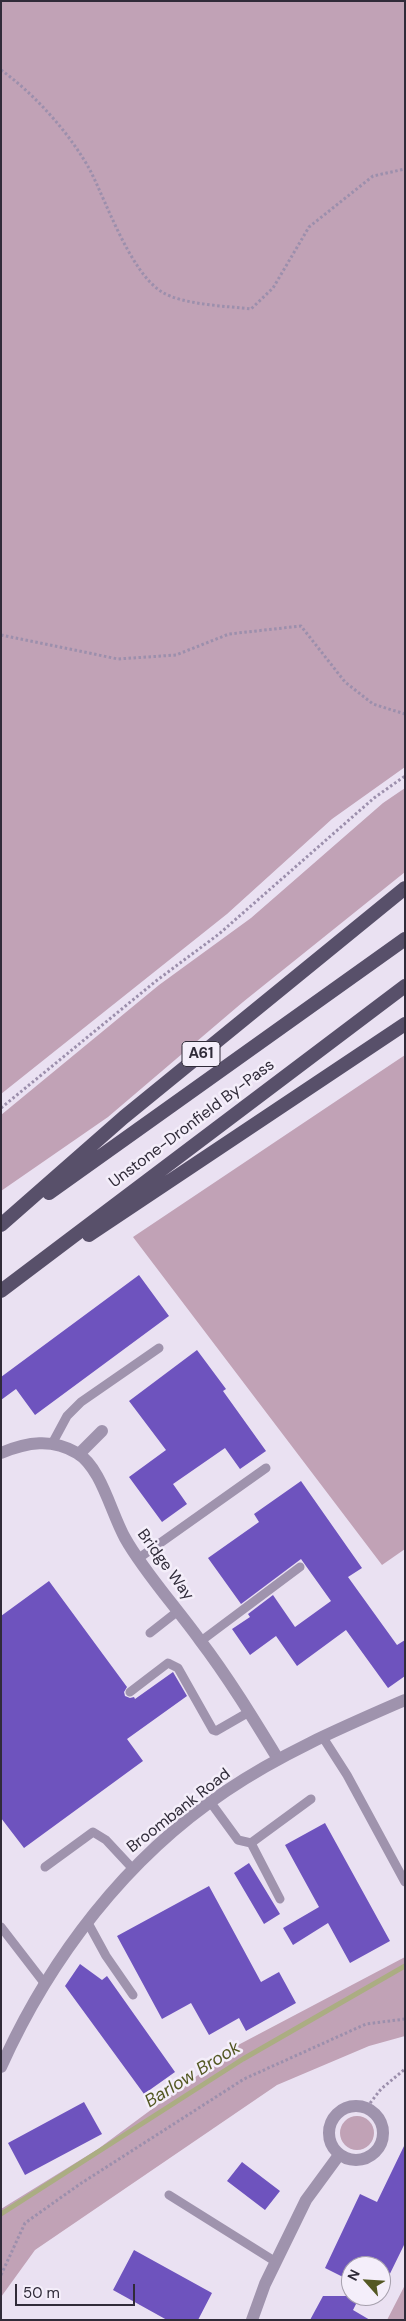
<!DOCTYPE html>
<html>
<head>
<meta charset="utf-8">
<style>
  body { margin:0 }
  #map { position:relative; width:406px; height:2321px; overflow:hidden; background:#eae1f2; font-family:"DM Sans",sans-serif }
  canvas { display:block }
  .frame { position:absolute; inset:0; border:2px solid #302b39; pointer-events:none }
  .north { position:absolute; left:341px; top:2256px; width:50px; height:50px; box-sizing:border-box; background:#f4eefa; border:1px solid #a6a0ad; border-radius:50%; rotate:296deg; font-size:14px; font-weight:700; line-height:20px; text-align:center; color:#302b39 }
  .north::after { content:''; display:block; margin:auto; width:18px; height:22px; background:#545823; clip-path:polygon(50% 0,100% 100%,50% 72%,0 100%) }
  .scale { position:absolute; left:15px; top:2284px; width:120px; height:22px; box-sizing:border-box; border:2px solid #302b39; border-top:0; padding-left:6px; font-size:15px; line-height:18px; white-space:nowrap; color:#302b39; -webkit-text-stroke:4px #f4eefa; paint-order:stroke }
</style>
</head>
<body>
<div id="map">
<canvas width="406" height="2321"></canvas>
<div class="frame"></div>
<div class="north">N</div>
<div class="scale">50 m</div>
</div>
<script>
const ctx = document.querySelector('canvas').getContext('2d');
ctx.lineJoin = 'round';
function fill(path, color) { ctx.fillStyle = color; ctx.fill(path, 'evenodd'); }
function trace(path, color, width, dash) { ctx.strokeStyle = color; ctx.lineWidth = width; ctx.lineCap = dash ? 'butt' : 'round'; ctx.setLineDash(dash || []); ctx.stroke(path); }
function write(font, color, halo, rows, align = 'center') {
  ctx.font = font + ' "DM Sans",sans-serif'; ctx.lineWidth = 5; ctx.setLineDash([]); ctx.textBaseline = 'middle'; ctx.strokeStyle = halo; ctx.fillStyle = color; for (const [text, x, y, turn = 0] of rows) {
    ctx.save(); ctx.translate(x, y); ctx.rotate((+turn || 0) * Math.PI / 180); ctx.textAlign = isNaN(turn) ? turn : align; if (halo) ctx.strokeText(text, 0, 0); ctx.fillText(text, 0, 0); ctx.restore();
  }
}
fill(new Path2D(`
  M1,1H405V767L332,819L227,914L1,1094Z
  M405,788V872L243,1002L108,1117L1,1191V1115L159,985L251,918L383,803Z
  M405,1055V1549L382,1565L133,1237Z
  M405,1957V2036L369,2046L277,2085L35,2250L1,2297V2209L98,2149L240,2044Z
  M340 2133a17 17 0 1 1 34 0a17 17 0 1 1-34 0Z
  M405,2285V2320H387Z`), '#c1a2b6');
trace(new Path2D(`
  M1,2214L243,2059L405,1966`), '#abad82', 5);
fill(new Path2D(`
  M139,1275L169,1316L35,1415L16,1389L1,1400V1377Z
  M197,1350L226,1389L223,1391L266,1451L240,1469L225,1448L173,1484L187,1504L162,1522L129,1477L166,1450L129,1401Z
  M301,1481L362,1568L348,1577L397,1645L405,1640V1676L388,1688L346,1630L297,1666L276,1636L250,1655L232,1629L250,1617L248,1614L273,1595L295,1627L331,1601L301,1559L241,1604L208,1558L259,1522L254,1514Z
  M49,1581L127,1687L124,1692L125,1696L130,1698L134,1697L135,1699L173,1672L187,1696L127,1739L143,1761L24,1848L1,1818V1616Z
  M325,1823L390,1941L350,1963L328,1923L293,1945L283,1928L319,1907L285,1845Z
  M249,1863L280,1914L264,1924L234,1873Z
  M209,1886L261,1982L279,1972L296,2003L246,2031L239,2018L209,2035L191,2003L162,2019L117,1936Z
  M80,1964L102,1980L107,1976L175,2072L144,2094L65,1986Z
  M84,2102L102,2134L25,2175L8,2143Z
  M405,2144V2243L381,2292V2266H351V2281L325,2268L360,2194L377,2202Z
  M242,2162L280,2191L265,2210L227,2181Z
  M134,2250L212,2293L198,2320H167L113,2290Z
  M323,2296H360L353,2310L370,2320H310Z`), '#6e53be');
trace(new Path2D(`
  M1,70C35,94 72,136 91,172C107,204 131,273 162,292C183,305 227,306 251,309L273,288L309,227L373,176L405,169
  M1,635L118,659L176,655L229,634L301,626L345,682L373,704L405,714
  M1,1108L156,981L219,934L374,798L405,776
  M367,2107L381,2089L405,2069
  M1,2275L25,2223L80,2184L244,2079L366,2024L405,2019`), '#9c8fac', 3, [2.5, 2.5]);
trace(new Path2D(`
  M53,1442L67,1416L81,1402L159,1348
  M139,1558L266,1468
  M150,1633L178,1611
  M201,1641L300,1567
  M130,1692L168,1663L178,1668L213,1730L216,1731L249,1712
  M322,1736L347,1775L405,1882
  M211,1803L238,1840L251,1843L311,1799
  M251,1843L280,1899
  M45,1867L93,1832L106,1840L133,1869
  M88,1923L106,1956L133,1995
  M1,1927L45,1984
  M169,2195L276,2262`), '#9f93ad', 9);
trace(new Path2D(`
  M1,1453C27,1442 52,1438 77,1453C101,1467 111,1513 125,1538C144,1572 176,1607 199,1639C228,1677 253,1718 278,1759
  M79,1454L102,1431
  M329 2133a27 27 0 1 1 54 0a27 27 0 1 1-54 0Z
  M252,2320L265,2284L306,2200L339,2155`), '#9f93ad', 12);
trace(new Path2D(`
  M1,2067C50,1958 126,1858 226,1791C282,1753 343,1727 405,1700`), '#9f93ad', 12);
trace(new Path2D(`
  M49,1193L405,939
  M1,1225L124,1117L405,888
  M89,1235L405,1024
  M1,1291L405,986`), '#58506a', 14);
for (const [x, y, w] of [
  [201,1054,38]
]) { const box = new Path2D(); box.roundRect(x - w / 2, y - 12.5, w, 25, 4); ctx.fillStyle = '#f4eefa'; ctx.fill(box); trace(box, '#302b39', 1); }
write('bold 15px', '#302b39', null, [
  ["A61",201,1054]
]);
write('16px', '#302b39', '#f4eefa', [
  ["Unstone-Dronfield By-Pass",192,1124,-37],
  ["Bridge Way",165,1565,54],
  ["Broombank Road",179,1811,-38]
]);
write('italic 18px', '#545823', '#f4eefa', [
  ["Barlow Brook",193,2075,-32]
]);
</script>
</body>
</html>
